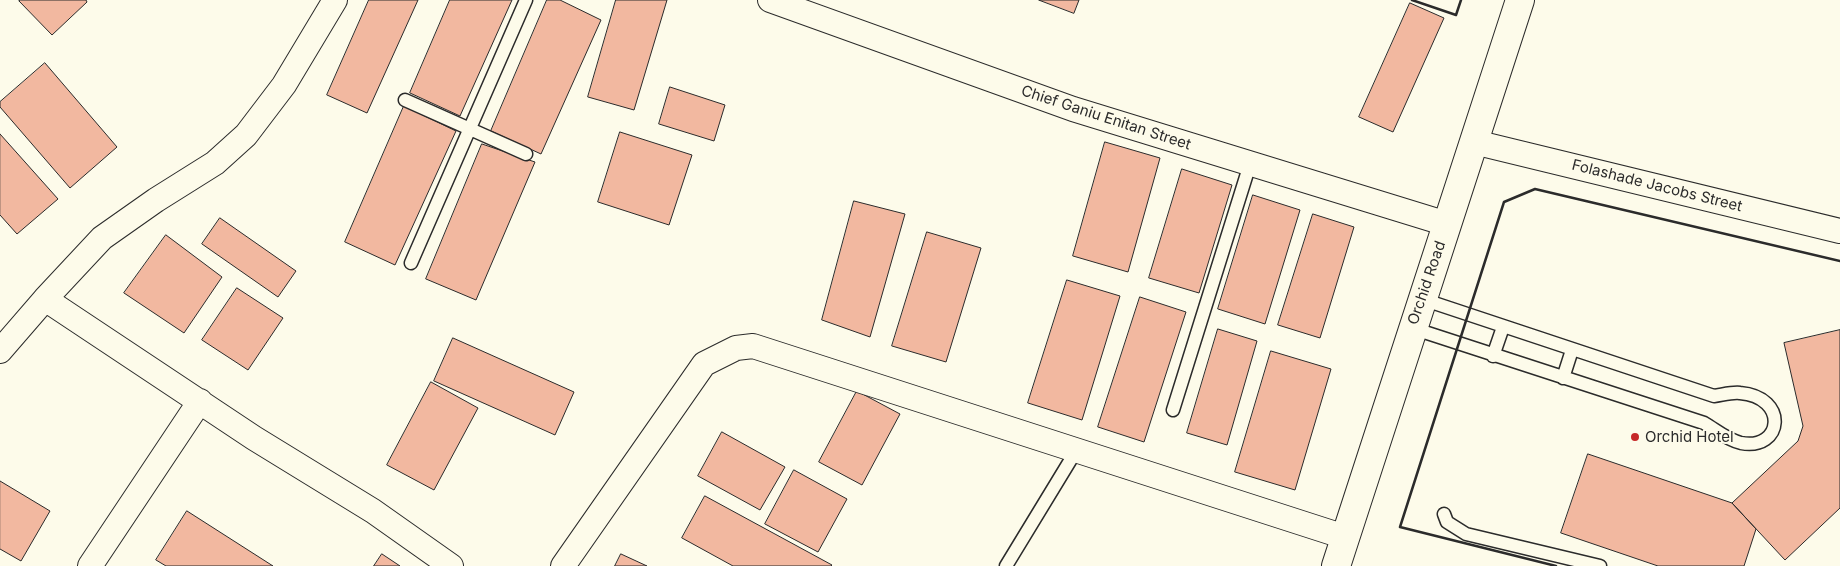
<!DOCTYPE html>
<html>
<head>
<meta charset="utf-8">
<style>
  body { margin:0 }
  canvas { display:block; background:#fdfbea }
</style>
</head>
<body>
<canvas width="1840" height="566"></canvas>
<script>
const ctx = document.querySelector('canvas').getContext('2d');
ctx.lineJoin = 'round';
function fill(path, color) { ctx.fillStyle = color; ctx.fill(path, 'evenodd'); }
function trace(path, color, width, dash) { ctx.strokeStyle = color; ctx.lineWidth = width; ctx.lineCap = dash ? 'butt' : 'round'; ctx.setLineDash(dash || []); ctx.stroke(path); }
function write(font, color, halo, rows, align = 'center') {
  ctx.font = font + ' Inter,sans-serif'; ctx.lineWidth = 4; ctx.setLineDash([]); ctx.textBaseline = 'middle'; ctx.strokeStyle = halo; ctx.fillStyle = color; for (const [text, x, y, turn = 0] of rows) {
    ctx.save(); ctx.translate(x, y); ctx.rotate((+turn || 0) * Math.PI / 180); ctx.textAlign = isNaN(turn) ? turn : align; if (halo) ctx.strokeText(text, 0, 0); ctx.fillText(text, 0, 0); ctx.restore();
  }
}
const building = new Path2D(`
  M21,0H86L87,2L52,35L19,1Z
  M369,0H418L367,113L327,95Z
  M450,0H512L460,116L410,93Z
  M547,0H560L601,20L541,154L491,131Z
  M616,0H667L634,110L588,97Z
  M1039,0H1079L1074,13Z
  M1410,3L1444,18L1393,132L1359,117Z
  M45,63L117,147L70,188L0,107V102Z
  M670,87L725,105L714,141L659,124Z
  M404,106L456,131L395,265L345,242Z
  M620,132L692,155L669,225L598,202Z
  M0,134L58,199L17,234L0,215Z
  M1105,142L1160,158L1128,272L1073,256Z
  M482,144L535,162L476,300L426,279Z
  M1182,169L1232,185L1199,293L1149,278Z
  M1253,195L1300,210L1265,324L1218,309Z
  M854,201L905,214L870,337L822,320Z
  M1313,214L1354,227L1320,338L1278,325Z
  M220,218L296,271L278,297L202,244Z
  M927,232L981,248L946,362L892,346Z
  M166,235L222,277L184,333L124,293Z
  M1067,280L1120,296L1082,420L1028,403Z
  M237,288L283,318L248,370L202,340Z
  M1140,297L1186,312L1144,442L1098,427Z
  M1218,329L1257,341L1227,445L1187,433Z
  M1840,330V508L1785,560L1732,503L1798,441L1803,426L1784,343Z
  M453,338L574,392L555,435L434,381Z
  M1271,351L1331,369L1295,490L1235,472Z
  M431,382L478,408L434,490L387,465Z
  M857,391L900,414L862,485L819,462Z
  M722,432L785,467L760,510L698,476Z
  M1588,454L1732,503L1756,529L1744,566H1658L1561,533Z
  M794,470L847,499L818,552L765,524Z
  M0,481L50,511L21,561L0,549Z
  M705,496L832,565L831,566H733L682,538Z
  M187,511L273,566H166L156,560Z
  M382,554L400,566H374Z
  M621,554L647,566H615Z`);
fill(building, '#f2b8a0');
trace(building, '#2b2b2b', 1);
const lane = new Path2D(`
  M405,100L526,154
  M411,263L526,0
  M1412,328L1704,423C1716,430 1727,440 1741,443C1783,451 1789,397 1740,393C1732,392 1722,395 1714,396L1422,299
  M1493,356L1503,327
  M1563,378L1572,350
  M1173,410L1250,164
  M1444,514L1447,522L1466,534L1600,566
  M1006,566L1076,451`);
const street = new Path2D(`
  M770,0L1073,109L1447,224
  M1474,142L1840,231
  M45,299L254,438L373,511L451,566
  M0,351L45,299L102,238L156,200L215,163L246,135L284,85L335,0
  M90,566L200,401
  M563,566L704,364L736,348L753,346L1345,537`);
const primary = new Path2D(`
  M1336,566L1520,0`);
trace(lane, '#2b2b2b', 15);
trace(street, '#2b2b2b', 26);
trace(primary, '#2b2b2b', 30);
trace(lane, '#fdfbea', 12);
trace(street, '#fdfbea', 24);
trace(primary, '#fdfbea', 28);
trace(new Path2D(`
  M1412,0L1456,15L1461,0
  M1556,566L1400,527L1504,202L1535,189L1840,261`), '#2b2b2b', 2.5);
for (const [x, y, r, color] of [
  [1635,437,5,"#c62828"]
]) { const dot = new Path2D(); dot.arc(x, y, r, 0, 2 * Math.PI); ctx.fillStyle = color; ctx.fill(dot); trace(dot, '#fdfbea', 2); }
write('15px', '#2b2b2b', '#fdfbea', [
  ["Chief Ganiu Enitan Street",1106,118,18],
  ["Folashade Jacobs Street",1657,186,14],
  ["Orchid Road",1427,283,-71]
]);
write('15px', '#2b2b2b', '#fdfbea', [
  ["Orchid Hotel",1645,437]
], 'left');
</script>
</body>
</html>
